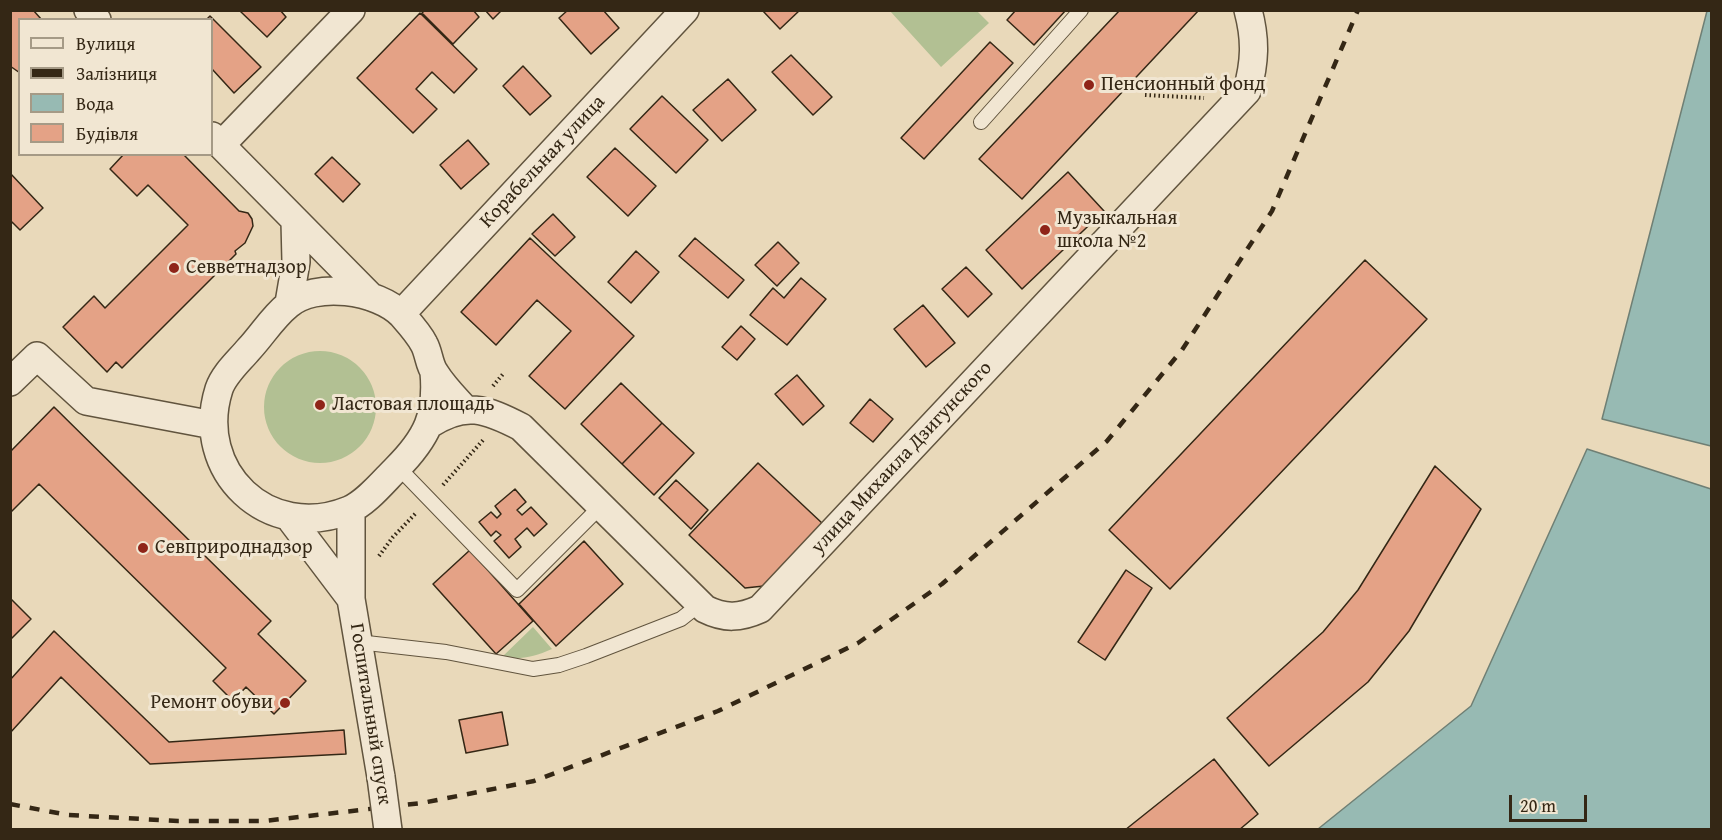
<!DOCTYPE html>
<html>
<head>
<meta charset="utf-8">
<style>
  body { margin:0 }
  #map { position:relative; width:1722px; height:840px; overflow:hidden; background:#e9d9ba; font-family:"Gentium Book Plus",serif }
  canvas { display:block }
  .frame { position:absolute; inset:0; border:12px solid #342715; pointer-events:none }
  .legend { position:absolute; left:18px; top:18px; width:195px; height:138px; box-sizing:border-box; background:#f1e6d2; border:2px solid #a59a86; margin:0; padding:8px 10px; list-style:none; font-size:18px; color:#342715 }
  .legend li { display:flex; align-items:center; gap:12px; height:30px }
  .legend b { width:30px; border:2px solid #a59a86 }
  .scale { position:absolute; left:1509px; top:795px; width:78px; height:27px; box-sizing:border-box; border:3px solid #342715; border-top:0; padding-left:8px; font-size:18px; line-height:21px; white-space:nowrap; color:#342715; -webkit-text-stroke:4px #f1e6d2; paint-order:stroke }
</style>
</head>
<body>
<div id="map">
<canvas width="1722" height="840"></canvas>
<div class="frame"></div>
<ul class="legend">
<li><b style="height:8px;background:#f1e6d2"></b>Вулиця</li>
<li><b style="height:8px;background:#342715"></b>Залізниця</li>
<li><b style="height:16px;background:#97bab3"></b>Вода</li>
<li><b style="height:16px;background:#e4a286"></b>Будівля</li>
</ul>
<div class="scale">20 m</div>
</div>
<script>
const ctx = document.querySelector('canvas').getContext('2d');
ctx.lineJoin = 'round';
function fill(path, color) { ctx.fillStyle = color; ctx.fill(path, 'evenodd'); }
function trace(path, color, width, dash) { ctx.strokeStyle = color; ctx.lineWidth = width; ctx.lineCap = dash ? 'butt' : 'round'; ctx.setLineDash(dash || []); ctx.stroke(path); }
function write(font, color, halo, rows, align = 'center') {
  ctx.font = font + ' "Gentium Book Plus",serif'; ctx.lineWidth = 6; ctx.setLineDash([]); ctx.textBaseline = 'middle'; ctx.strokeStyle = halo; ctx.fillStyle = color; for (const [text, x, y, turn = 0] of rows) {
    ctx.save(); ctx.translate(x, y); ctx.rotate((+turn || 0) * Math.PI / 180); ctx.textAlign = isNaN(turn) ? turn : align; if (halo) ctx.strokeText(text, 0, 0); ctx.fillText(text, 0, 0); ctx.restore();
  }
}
fill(new Path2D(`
  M890,11H977L989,23L941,67Z
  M264 407a56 56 0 1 1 112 0a56 56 0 1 1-112 0Z
  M533,627L552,649C534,657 521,660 502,657Z`), '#b2c093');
const water = new Path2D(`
  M1707,11H1712L1711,446L1602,419Z
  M1587,449L1711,489V829H1318L1471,706Z`);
fill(water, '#97bab3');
trace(water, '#6f7f74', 1.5);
const building = new Path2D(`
  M10,10H33L42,20H20V73L10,66Z
  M280,10L286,17L267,37L240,11Z
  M425,10H473L479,17L453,44L422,13Z
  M485,10H502L493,19Z
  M568,10H603L619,28L591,54L559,18Z
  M762,10H800L780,29Z
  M1016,10H1066L1034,45L1007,20Z
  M1120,10H1199L1022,199L979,159Z
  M420,13L477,69L454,93L432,72L416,89L437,109L413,133L357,78Z
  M210,16L261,67L234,93L212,69V20H206Z
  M990,42L1013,63L924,159L901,138Z
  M791,55L832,97L813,115L772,72Z
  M523,66L551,96L530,115L503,86Z
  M728,79L756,110L722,141L693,110Z
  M662,96L708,140L676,173L630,129Z
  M468,140L489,164L461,189L440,165Z
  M615,148L656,186L628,216L587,177Z
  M124,154H183L239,211L248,213L252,219L253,226L245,243L235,251L236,254L122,368L116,362L107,372L63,327L94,296L105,308L188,225L148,185L137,196L110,169Z
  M332,157L360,184L343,202L315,174Z
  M1068,172L1104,211L1022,289L986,250Z
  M10,173L43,208L20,230L12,222L10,224Z
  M553,214L575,237L555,256L532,234Z
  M530,238L634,336L565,409L529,376L571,331L537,300L496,345L461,312Z
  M695,238L744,280L728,298L679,256Z
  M778,242L799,263L777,286L755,265Z
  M636,251L659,272L631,303L608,282Z
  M1365,260L1427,319L1170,589L1109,530Z
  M966,267L992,294L968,317L942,289Z
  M801,278L826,299L787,345L750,315L773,288L784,298Z
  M923,305L955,343L926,367L894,329Z
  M741,326L755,339L737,360L722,347Z
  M797,375L824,406L803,425L775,394Z
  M621,383L662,423L622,464L581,424Z
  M870,399L893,419L873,442L850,423Z
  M54,407L271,621L258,634L306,681L274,714L246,687L233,701L213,681L226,668L39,484L10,513V452Z
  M662,423L694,453L654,495L622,464Z
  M758,463L823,524L764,586L745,588L689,535Z
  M1435,466L1481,509L1409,631L1368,682L1269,766L1227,718L1323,632L1358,590Z
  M676,480L708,510L691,529L659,498Z
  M515,489L526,502L517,510L522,515L531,507L547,524L534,536L527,528L515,539L521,547L509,558L494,541L501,535L496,531L491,536L479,522L491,512L497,518L501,514L495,506Z
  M584,541L623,584L556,646L519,604Z
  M470,550L533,621L496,654L433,584Z
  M1126,570L1152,588L1105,660L1078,642Z
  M10,598L31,619L10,640Z
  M54,631L169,742L344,730L346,754L150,764L61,677L10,733V680Z
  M502,712L508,745L466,753L459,720Z
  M1214,759L1258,814L1239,830H1125Z`);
fill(building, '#e4a286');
trace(building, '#342715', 1.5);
const service = new Path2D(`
  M981,122L1081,10
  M398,467L517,590L601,506
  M358,642L446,652L533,669L559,665L586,656L681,619L700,604`);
const minor = new Path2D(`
  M88,10L97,20
  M212,136L371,297
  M221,145L351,10
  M289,303L296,262L295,221
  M401,314L685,10
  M434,372C438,415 427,438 396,469C383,482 366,503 349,510C268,543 193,471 219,389C224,374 239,361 249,349C262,335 273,317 288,305C315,281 378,290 402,315C409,323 419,334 424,344C429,353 429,365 435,373C443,386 454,397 464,408
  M10,382L37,356L86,401L213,425
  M430,424C465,401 486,409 521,427L705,609C725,619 740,618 760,609L1247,91C1255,62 1256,40 1248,10
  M351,510V599L381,777
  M289,517L351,599`);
trace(service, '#61543e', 16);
trace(minor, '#61543e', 30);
trace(new Path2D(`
  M1145,95L1204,98
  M493,386L503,374
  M443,485L484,439
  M379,556L393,537L417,512`), '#342715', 4, [1.5, 3]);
trace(service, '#f1e6d2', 14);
trace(minor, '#f1e6d2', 27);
trace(new Path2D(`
  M10,804L68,815L178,821H264L422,803L534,781L718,711L858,643L942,584L1107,441L1182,350L1272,211L1358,10`), '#342715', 4.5, [10, 10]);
const minorBridge = new Path2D(`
  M381,777L388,830`);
trace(minorBridge, '#61543e', 30, []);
trace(minorBridge, '#f1e6d2', 27);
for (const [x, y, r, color] of [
  [1089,85,6,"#8f2418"],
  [1045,230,6,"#8f2418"],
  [174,268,6,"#8f2418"],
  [320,405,6,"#8f2418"],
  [143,548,6,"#8f2418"],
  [285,703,6,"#8f2418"]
]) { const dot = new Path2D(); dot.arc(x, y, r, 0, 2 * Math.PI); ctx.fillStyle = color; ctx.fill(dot); trace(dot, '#f1e6d2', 2); }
write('20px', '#342715', '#f1e6d2', [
  ["Пенсионный фонд",1101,85],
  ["Музыкальная",1057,219],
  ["школа №2",1057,242],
  ["Севветнадзор",186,268],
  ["Ластовая площадь",332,405],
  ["Севприроднадзор",155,548],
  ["Ремонт обуви",273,703,"right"]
], 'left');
write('20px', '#342715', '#f1e6d2', [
  ["Корабельная улица",543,162,-47],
  ["улица Михаила Дзигунского",902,458,-47],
  ["Госпитальный спуск",370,714,81]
]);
</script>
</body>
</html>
